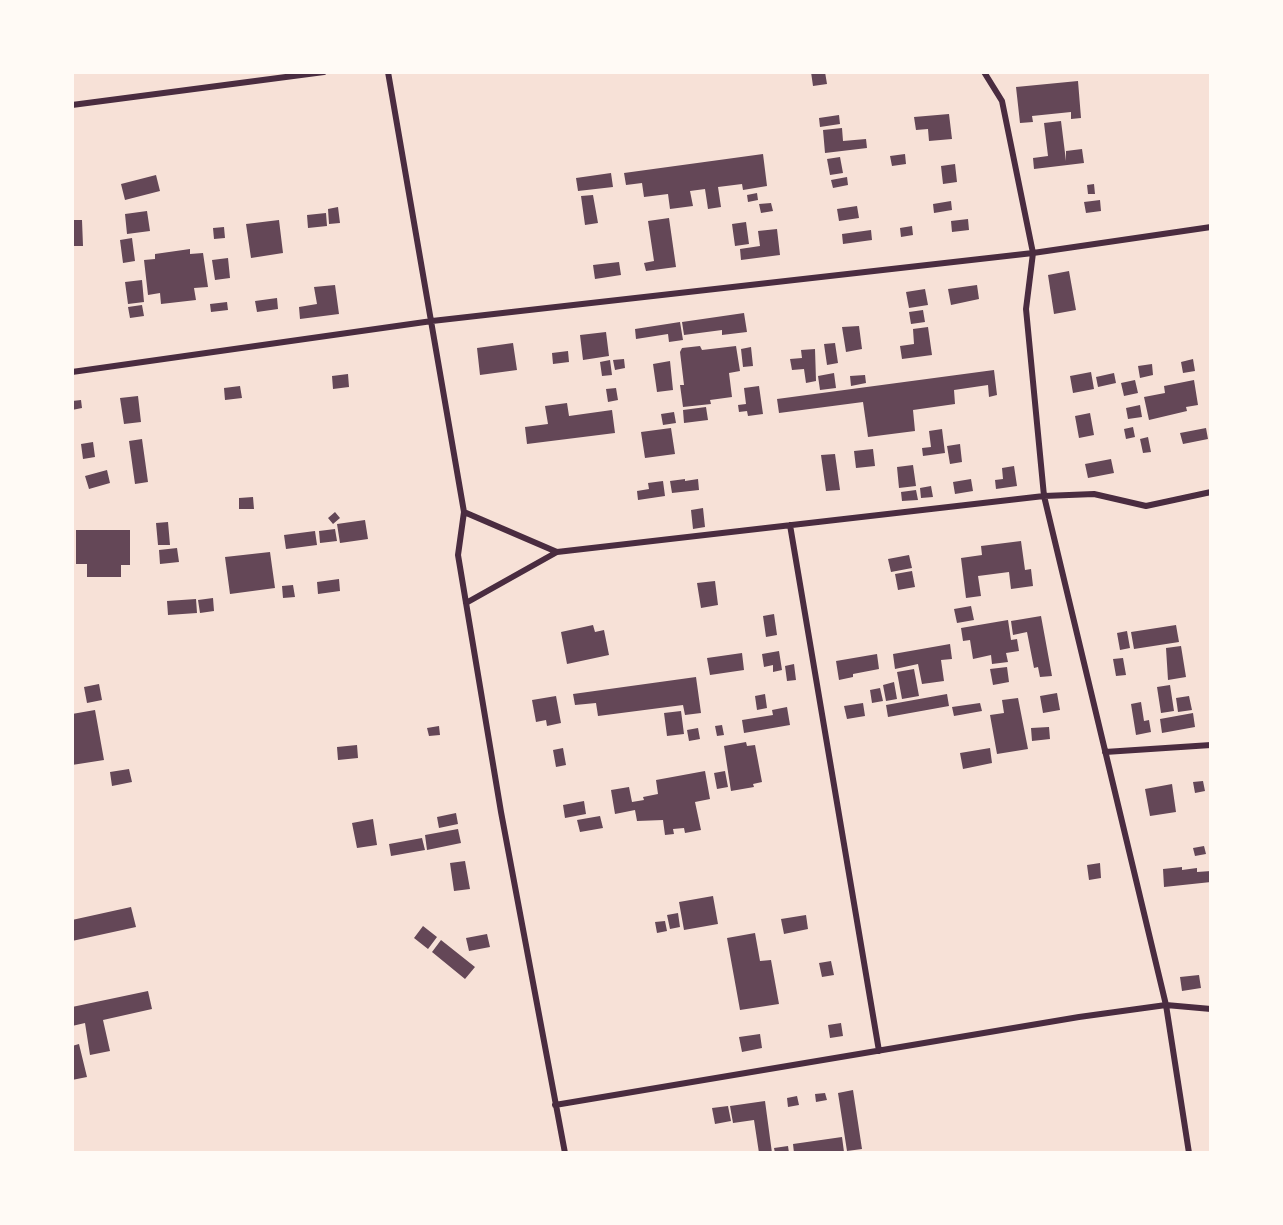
<!DOCTYPE html>
<html>
<head>
<meta charset="utf-8">
<style>
  body { margin:0 }
  #map { position:relative; width:1283px; height:1225px; overflow:hidden; background:#f7e1d7; font-family:"Sofia Sans Condensed",sans-serif }
  canvas { display:block }
  .frame { position:absolute; inset:0; border:74px solid #fffaf5; pointer-events:none }
</style>
</head>
<body>
<div id="map">
<canvas width="1283" height="1225"></canvas>
<div class="frame"></div>
</div>
<script>
const ctx = document.querySelector('canvas').getContext('2d');
ctx.lineJoin = 'round';
function fill(path, color) { ctx.fillStyle = color; ctx.fill(path, 'evenodd'); }
function trace(path, color, width, dash) { ctx.strokeStyle = color; ctx.lineWidth = width; ctx.lineCap = dash ? 'butt' : 'round'; ctx.setLineDash(dash || []); ctx.stroke(path); }
fill(new Path2D(`
  M811,72H825L827,84L813,86Z
  M1078,81L1081,118L1071,119V112L1032,116L1033,122L1020,123L1016,87Z
  M949,114L952,139L929,141L928,129L916,130L914,117Z
  M839,115L840,124L820,127L819,118Z
  M1061,121L1066,161V151L1082,149L1084,163L1034,169L1033,158L1048,156L1044,123Z
  M842,128L843,141L866,139L867,148L825,153L823,130Z
  M763,154L767,186L743,190L742,184L718,187L721,207L708,209L705,189L690,191L693,206L670,209L668,194L644,197L642,183L626,185L624,173Z
  M905,154L906,164L892,166L890,156Z
  M840,157L843,173L830,175L827,159Z
  M955,164L957,182L943,184L941,166Z
  M611,173L613,187L578,191L576,178Z
  M156,175L160,191L125,200L121,184Z
  M847,177L848,185L833,188L831,180Z
  M1094,184L1095,194H1088L1087,185Z
  M757,193L758,200L748,202L747,195Z
  M593,195L598,223L585,225L581,196Z
  M1100,200L1101,211L1086,213L1084,202Z
  M951,201L952,210L934,213L933,204Z
  M771,203L773,211L761,213L759,204Z
  M857,206L859,218L839,221L837,209Z
  M338,207L340,223L329,224L328,209Z
  M147,211L150,231L127,234L125,214Z
  M326,213L327,226L308,228L307,215Z
  M669,218L676,267L646,271L644,263L654,261L648,221Z
  M968,219L969,230L952,232L951,221Z
  M72,220H82L83,246H72Z
  M279,220L283,253L251,258L246,224Z
  M746,222L749,244L735,246L732,224Z
  M912,226L913,235L901,237L900,228Z
  M224,227L225,238L214,239L213,228Z
  M777,229L780,255L741,260L740,249L760,246L758,231Z
  M871,230L872,240L843,244L842,234Z
  M132,238L135,261L123,263L120,240Z
  M190,249V254L203,253L208,287L194,288L196,300L161,304L160,293L148,295L144,260L155,259V254Z
  M228,258L230,278L215,280L212,260Z
  M619,262L621,275L595,279L593,265Z
  M1069,271L1076,310L1054,314L1048,275Z
  M142,280L144,302L128,304L125,282Z
  M335,285L339,314L300,319L299,307L317,304L314,287Z
  M977,285L979,299L951,305L948,289Z
  M925,289L928,305L909,308L906,292Z
  M277,298L278,309L257,312L255,301Z
  M227,302L228,310L211,312L210,304Z
  M142,305L144,316L130,318L128,307Z
  M923,310L925,322L911,324L909,312Z
  M744,313L747,332L722,335V330L684,335L682,322Z
  M680,322L683,340L669,342L668,334L636,339L635,329Z
  M859,326L862,349L846,352L842,327Z
  M928,327L932,355L902,359L900,346L914,344L913,329Z
  M606,332L609,356L583,360L580,335Z
  M513,343L517,370L480,375L477,348Z
  M835,343L838,363L827,365L824,344Z
  M700,346L702,350L736,346L740,371L729,373L732,397L710,400L711,404L683,407L680,385H684L680,352L682,348Z
  M751,347L753,366L743,367L741,349Z
  M815,349L816,381L806,383L804,369L792,370L790,359L802,358L801,350Z
  M568,351L569,362L553,364L552,353Z
  M624,359L625,368L615,370L613,360Z
  M1193,359L1195,371L1183,373L1181,362Z
  M610,360L612,375L602,376L600,362Z
  M670,361L673,390L657,392L653,364Z
  M1152,364L1153,375L1140,378L1138,366Z
  M994,370L997,395L989,397L988,385L954,390L955,404L913,410L915,431L868,437L863,402L779,413L777,399Z
  M1091,372L1094,389L1073,393L1070,376Z
  M834,373L836,388L820,390L818,376Z
  M1114,373L1116,383L1098,387L1096,377Z
  M348,374L349,387L333,389L332,376Z
  M865,375L866,383L851,386L850,376Z
  M1135,380L1138,393L1124,396L1121,383Z
  M1194,380L1198,405L1186,407L1187,411L1149,420L1144,397L1165,393L1164,386Z
  M240,386L242,398L225,400L224,388Z
  M759,386L763,414L748,416L747,411L739,412L738,405L746,404L744,388Z
  M616,388L618,400L608,402L606,389Z
  M138,396L141,422L124,424L120,398Z
  M81,400L82,408L72,410V401Z
  M567,403L569,416L612,410L615,433L527,444L525,427L548,424L545,406Z
  M1140,405L1142,417L1128,419L1126,408Z
  M706,407L708,420L684,423L683,410Z
  M674,412L676,423L663,425L661,414Z
  M1090,413L1094,435L1079,438L1075,416Z
  M1133,427L1135,437L1126,439L1124,429Z
  M671,428L675,454L645,458L641,432Z
  M1206,428L1208,439L1183,444L1180,433Z
  M942,429L945,453L923,456L922,448L931,447L929,431Z
  M1148,437L1151,452L1143,453L1140,439Z
  M142,439L148,482L135,484L129,441Z
  M93,442L95,457L83,459L81,444Z
  M960,444L962,462L950,464L947,446Z
  M873,449L875,466L856,468L854,451Z
  M835,454L840,490L826,491L821,455Z
  M1111,459L1114,473L1088,478L1085,464Z
  M913,465L916,486L899,488L897,467Z
  M1014,466L1017,486L996,489L995,480L1003,479L1002,468Z
  M107,470L110,483L89,489L85,476Z
  M685,479V481L698,479L699,490L672,493L670,481Z
  M971,479L973,491L955,494L953,482Z
  M663,481L665,496L638,500L637,491L649,489L648,483Z
  M931,486L933,497L921,498L920,488Z
  M916,490L918,500L902,501L901,492Z
  M253,497L254,509H239V498Z
  M703,508L705,527L693,529L691,510Z
  M335,512L340,518L333,524L328,518Z
  M365,520L368,539L340,543L337,524Z
  M168,522L170,545H158L156,523Z
  M335,529L337,541L320,543L319,531Z
  M76,530H130V565H121V577H87V564H76Z
  M315,531L317,545L286,549L284,535Z
  M1021,541L1025,570L1031,569L1033,586L1011,589L1009,572L978,576L981,596L966,598L961,558L982,555L981,546Z
  M177,548L179,562L160,564L159,550Z
  M270,552L275,588L230,594L225,557Z
  M909,555L912,568L891,572L888,559Z
  M912,571L915,587L898,590L895,574Z
  M339,579L340,591L318,594L317,582Z
  M715,581L718,605L701,608L697,583Z
  M293,585L295,597L283,598L282,586Z
  M213,598L214,611L200,613L198,600Z
  M196,599L197,613L168,615L167,601Z
  M971,606L974,620L957,623L954,609Z
  M774,614L777,635L766,637L763,616Z
  M1041,616L1052,676L1040,677L1038,667L1034,668L1027,632L1013,635L1011,621Z
  M1008,620L1011,640L1017,639L1019,651L1006,653L1008,662L992,664L991,655L973,659L970,640L963,641L961,628Z
  M593,625L595,632L604,630L609,655L567,664L561,632Z
  M1176,625L1179,642L1134,649L1131,632Z
  M1127,631L1130,648L1120,650L1117,633Z
  M950,644L952,659L941,660L944,681L922,684L918,664L895,669L893,654Z
  M1181,646L1186,677L1168,680L1166,648Z
  M779,651L782,670L773,672V665L764,667L762,654Z
  M742,653L744,670L710,675L707,658Z
  M877,654L879,669L853,674V677L839,680L836,661Z
  M1123,658L1126,675L1116,676L1113,659Z
  M794,664L796,680L787,681L785,666Z
  M1007,667L1009,682L993,685L990,669Z
  M914,669L919,696L902,699L897,672Z
  M696,677L701,713L685,715L683,705L598,716L596,703L575,705L573,694Z
  M894,682L897,699L886,701L883,685Z
  M99,684L102,700L87,703L84,687Z
  M1170,685L1174,711L1161,713L1157,687Z
  M880,688L883,701L872,703L870,690Z
  M1057,693L1060,710L1043,713L1040,696Z
  M765,694L767,708L757,710L755,696Z
  M947,694L949,706L888,717L886,705Z
  M556,696L561,723L547,726L546,720L536,722L532,700Z
  M1189,696L1192,710L1178,712L1176,698Z
  M1018,698L1028,749L997,754L990,715L1004,713L1002,700Z
  M1141,702L1144,721L1149,720L1151,732L1136,735L1131,704Z
  M863,703L865,716L847,719L844,706Z
  M980,703L982,711L954,716L952,707Z
  M787,707L790,725L744,733L742,720L773,715L772,710Z
  M95,710L104,760L72,765V714Z
  M681,711L684,734L667,736L664,713Z
  M1193,713L1195,727L1162,733L1160,719Z
  M722,725L724,735L717,736L715,726Z
  M439,726L440,735L429,736L427,728Z
  M1049,727L1050,739L1032,741L1031,728Z
  M698,728L700,739L689,741L687,730Z
  M746,742L747,746L755,745L762,782L753,784L754,787L731,791L724,746Z
  M357,745L358,758L338,760L337,747Z
  M563,748L566,765L556,767L553,750Z
  M990,748L992,763L963,769L960,753Z
  M129,769L132,782L112,786L110,772Z
  M705,771L710,799L695,802L701,830L685,833L684,828L673,829L674,834L665,835L663,820L637,821L635,810L615,814L611,790L629,787L632,802L644,800L643,797L658,794L656,780Z
  M725,771L728,787L717,789L714,773Z
  M1203,781L1205,791L1195,793L1193,782Z
  M1172,784L1176,812L1150,816L1145,789Z
  M584,801L586,814L565,818L563,805Z
  M456,813L458,824L439,828L437,817Z
  M600,816L603,828L580,832L577,820Z
  M373,819L377,845L357,848L352,823Z
  M458,829L461,843L427,850L425,835Z
  M422,838L425,850L391,856L389,844Z
  M1204,846L1206,854L1195,856L1193,848Z
  M465,861L470,889L454,891L450,863Z
  M1100,863L1101,878L1089,880L1087,865Z
  M1182,867V870L1197,868V872L1211,871V882L1164,887L1163,869Z
  M713,896L718,924L684,930L679,902Z
  M131,907L136,927L72,941V920Z
  M678,913L680,927L670,929L667,915Z
  M806,915L808,929L784,934L781,919Z
  M665,921L667,931L657,933L655,922Z
  M423,926L437,937L428,949L414,938Z
  M755,933L760,961L771,960L779,1004L740,1010L727,938Z
  M487,934L490,947L469,951L466,938Z
  M441,940L475,967L465,979L432,952Z
  M831,961L834,975L822,977L819,963Z
  M1199,975L1201,988L1182,991L1180,977Z
  M148,991L152,1009L103,1020L110,1051L90,1055L85,1023L72,1026V1007Z
  M841,1023L843,1036L830,1038L828,1025Z
  M760,1034L762,1048L742,1052L739,1037Z
  M79,1044L87,1077L72,1080V1046Z
  M853,1090L862,1149L847,1151L838,1093Z
  M825,1093L827,1100L816,1102L815,1094Z
  M797,1096L799,1105L788,1107L787,1098Z
  M765,1101L772,1153H759L754,1120L733,1123L730,1106Z
  M728,1106L731,1121L715,1124L712,1108Z
  M842,1137L844,1152L794,1153L793,1144Z
  M788,1146L789,1153H775L774,1148Z`), '#644757');
trace(new Path2D(`
  M388,72L464,512L458,555L501,812L565,1153
  M984,72L1002,101L1033,253L1026,309L1044,496L1166,1005L1189,1153
  M72,105L324,72
  M72,372L432,321L1033,253L1211,227
  M464,512L557,552
  M790,525L879,1051
  M466,603L557,552L1044,496L1094,494L1146,506L1211,492
  M1105,752L1211,745
  M555,1105L1079,1017L1166,1005L1211,1009`), '#4a2c40', 6);
</script>
</body>
</html>
